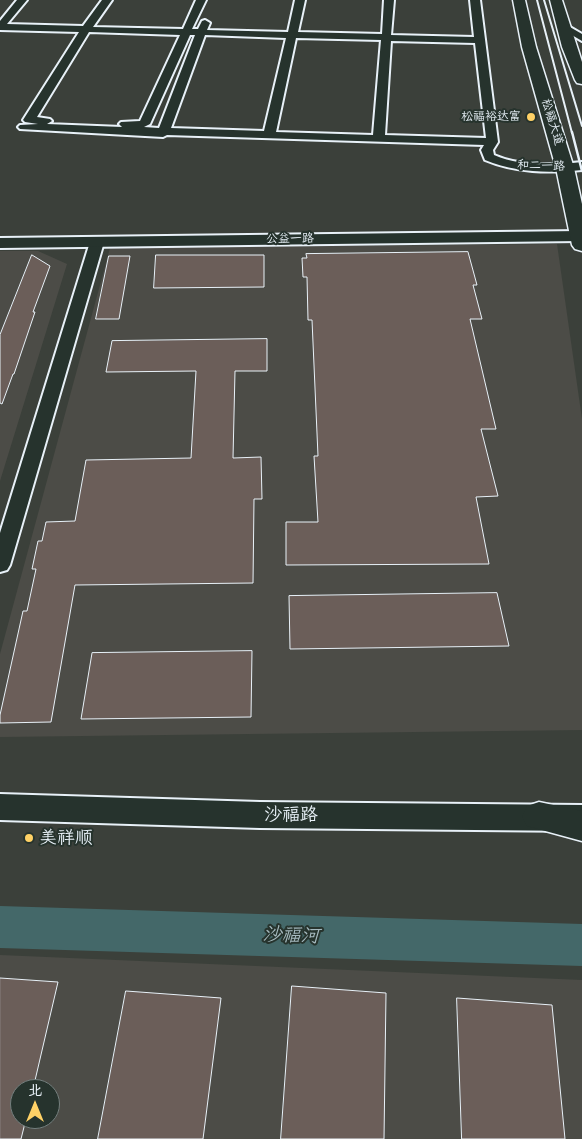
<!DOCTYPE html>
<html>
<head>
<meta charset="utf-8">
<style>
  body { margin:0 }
  #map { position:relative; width:582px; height:1139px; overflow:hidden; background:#3b403a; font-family:"Shantell Sans","LXGW WenKai TC",sans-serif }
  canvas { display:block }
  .north { position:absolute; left:10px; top:1079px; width:50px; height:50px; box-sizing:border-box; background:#26332d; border:1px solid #747f7e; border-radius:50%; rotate:0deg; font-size:14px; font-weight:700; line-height:20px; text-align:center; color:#e8f1f8 }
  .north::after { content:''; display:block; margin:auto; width:18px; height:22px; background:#ffd166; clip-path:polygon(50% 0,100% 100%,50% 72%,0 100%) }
</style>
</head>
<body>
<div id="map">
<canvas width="582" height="1139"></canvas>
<div class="north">北</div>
</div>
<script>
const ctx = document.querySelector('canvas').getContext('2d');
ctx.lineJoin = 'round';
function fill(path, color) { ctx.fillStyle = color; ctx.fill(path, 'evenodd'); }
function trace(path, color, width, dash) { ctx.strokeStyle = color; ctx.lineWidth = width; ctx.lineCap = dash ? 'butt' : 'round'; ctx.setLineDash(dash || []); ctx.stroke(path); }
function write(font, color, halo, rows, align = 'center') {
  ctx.font = font + ' "Shantell Sans","LXGW WenKai TC",sans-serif'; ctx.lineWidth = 4; ctx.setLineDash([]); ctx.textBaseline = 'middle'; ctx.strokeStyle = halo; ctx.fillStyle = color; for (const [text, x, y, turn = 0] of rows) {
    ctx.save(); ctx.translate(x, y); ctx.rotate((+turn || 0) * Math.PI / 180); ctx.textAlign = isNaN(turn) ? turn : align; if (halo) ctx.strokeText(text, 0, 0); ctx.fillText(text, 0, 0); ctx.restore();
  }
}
fill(new Path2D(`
  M557,244L582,419V730L0,737V654L110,248Z
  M0,251H38L67,264L0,481Z
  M0,955L582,980V1139H0ZM20,1089H50V1119H20Z`), '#4c4c47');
fill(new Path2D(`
  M0,906L582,924V966L0,948Z`), '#446869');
const building = new Path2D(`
  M468,252L477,285H473L482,319H470L496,429H481L498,496L476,497L489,564L286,565V522H318L314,456H318L312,320H308L307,277H303L302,258H307L306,254Z
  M32,255L50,266L33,312H35L14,374H13L2,404L0,403V335Z
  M156,255H264V287L154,288Z
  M109,256H130L119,319H96Z
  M267,339V371H235L233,458L261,457L262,499H254L253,583L75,585L51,722L0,723V715L23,611H27L36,569H32L38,541H42L46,522L75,521L86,460L191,458L196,371L106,372L112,341Z
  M497,593L509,646L290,649L289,596Z
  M252,651L251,717L81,719L92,653Z
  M0,978L58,982L33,1089H20V1119H26L21,1139H0Z
  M292,986L386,993L384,1139H281Z
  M126,991L221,998L203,1139H98Z
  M457,998L552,1005L565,1139H462Z`);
fill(building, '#6b5e59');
trace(building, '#e8f1f8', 1);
const minor = new Path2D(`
  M17,0H27L7,24L83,26L102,0H112L93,27L183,29L196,0H206L192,29H198L202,21L205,20L210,23L207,30L288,32L295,0H305L298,32L382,34L384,0H394L391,35L474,37L470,0H480L498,142L493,150L494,155C522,167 552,165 582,162V170C548,173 516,173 485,160L481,150L484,145L167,135L163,137L20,129L18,127L20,125L38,124L25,122L23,120L79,32L0,30V21ZM89,32L180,35L140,121L121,122L119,124L122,127L47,124L52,121L50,119L37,117ZM190,35H195L159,128L144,127L150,124ZM205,35L286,38L264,131L171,128ZM296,38L381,40L373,135L276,132ZM391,41L475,43L486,138L385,135Z
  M563,23L582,34V41L560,28L558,26Z
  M97,238L104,242L10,565L7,570L0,572V533L90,242Z`);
const tertiary = new Path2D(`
  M580,231H582V241H580L0,248V238Z
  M0,794L260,802L582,805V831L260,828L0,820Z`);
const primary = new Path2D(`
  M513,0H525L536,47L574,168L582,204V251L575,249L572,245L556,168L522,47Z
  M550,0H562L582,62V84L577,83L575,80L562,47Z
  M539,802L582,811V841L527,826L522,816L527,806Z`);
trace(minor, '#e8f1f8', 4);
trace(tertiary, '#e8f1f8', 4);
trace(primary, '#e8f1f8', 3);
fill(minor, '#26332d');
fill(tertiary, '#26332d');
fill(primary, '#26332d');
trace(new Path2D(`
  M537,0L572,133
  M544,0L582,126`), '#e8f1f8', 2);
trace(new Path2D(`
  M572,132L582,171`), '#e8f1f8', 2.5);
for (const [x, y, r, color] of [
  [531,117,5,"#ffd166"],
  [29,838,5,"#ffd166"]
]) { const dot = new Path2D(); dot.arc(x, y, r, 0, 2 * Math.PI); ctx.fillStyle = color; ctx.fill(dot); trace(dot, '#26332d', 2); }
write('12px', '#e8f1f8', '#26332d', [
  ["松福裕达富",521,117]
], 'right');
write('12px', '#e8f1f8', '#26332d', [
  ["松福大道",552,122,73],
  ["和二一路",541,166,2],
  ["公益一路",290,239,-1]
]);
write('18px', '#e8f1f8', '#26332d', [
  ["沙福路",291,815]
]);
write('18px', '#e8f1f8', '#26332d', [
  ["美祥顺",39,838]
], 'left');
write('italic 19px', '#a6babf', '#26332d', [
  ["沙福河",291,936,2]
]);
</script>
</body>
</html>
